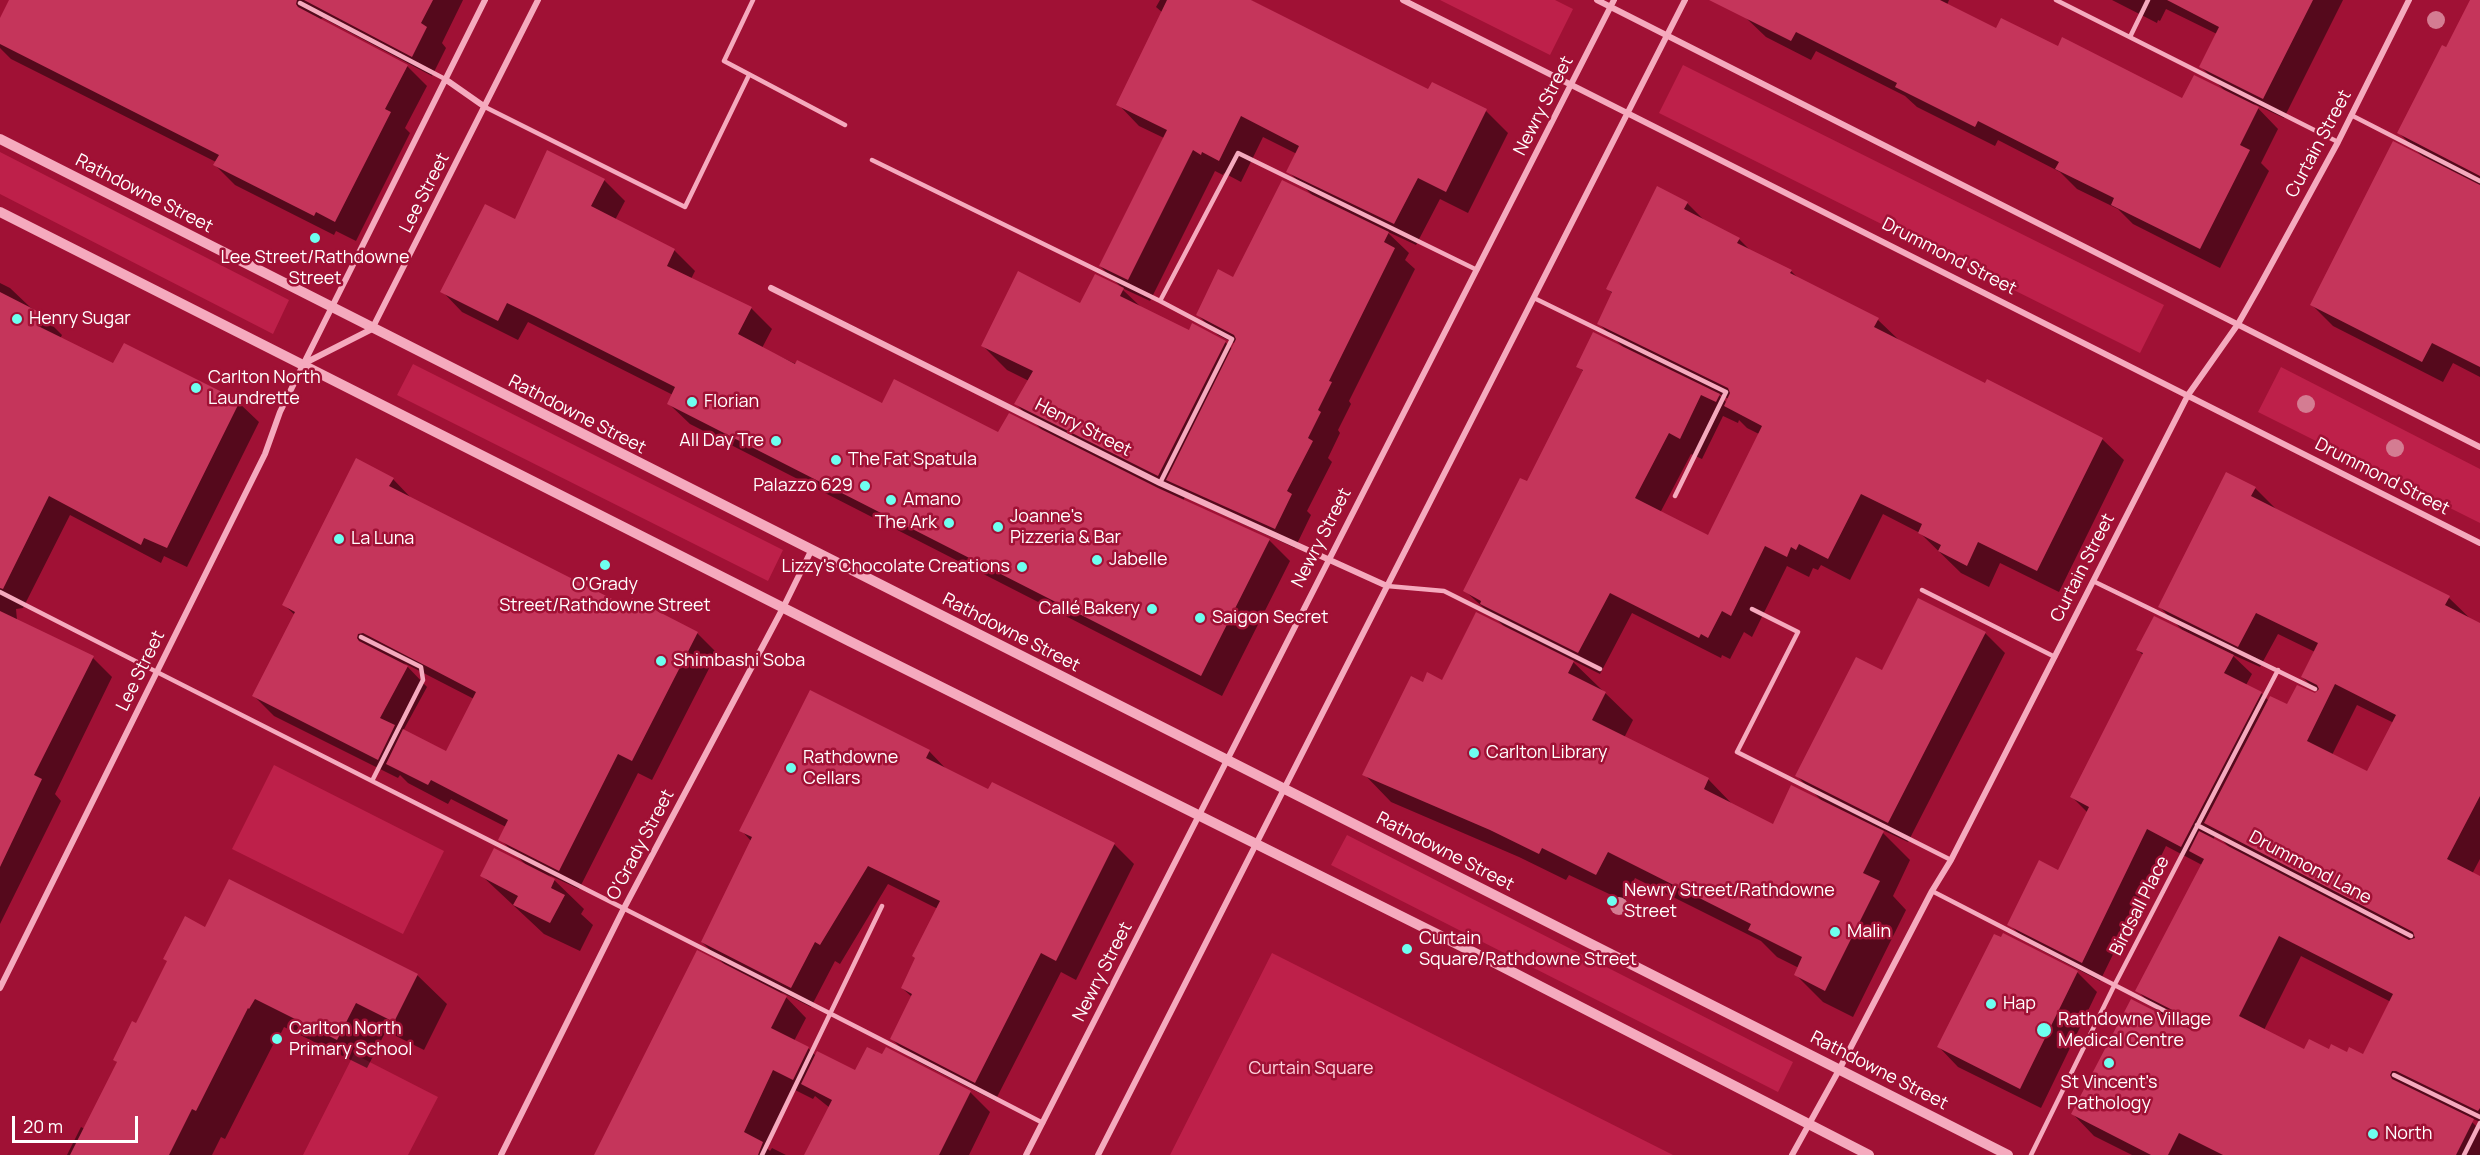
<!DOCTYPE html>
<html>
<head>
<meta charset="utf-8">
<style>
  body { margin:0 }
  #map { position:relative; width:2480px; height:1155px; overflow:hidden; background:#a01135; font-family:Manrope,sans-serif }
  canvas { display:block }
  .scale { position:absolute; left:12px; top:1116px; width:126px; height:27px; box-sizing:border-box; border:3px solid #fff; border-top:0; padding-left:8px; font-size:18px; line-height:21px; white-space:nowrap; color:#fff; -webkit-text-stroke:4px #a01135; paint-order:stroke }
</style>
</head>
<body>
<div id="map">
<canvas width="2480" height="1155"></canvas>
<div class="scale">20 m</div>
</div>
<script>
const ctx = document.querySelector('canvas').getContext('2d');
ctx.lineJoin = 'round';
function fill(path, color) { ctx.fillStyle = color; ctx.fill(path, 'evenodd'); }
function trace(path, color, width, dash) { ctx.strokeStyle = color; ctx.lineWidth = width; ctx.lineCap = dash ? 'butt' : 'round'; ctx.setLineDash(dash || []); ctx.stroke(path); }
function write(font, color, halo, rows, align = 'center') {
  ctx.font = font + ' Manrope,sans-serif'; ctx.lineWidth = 5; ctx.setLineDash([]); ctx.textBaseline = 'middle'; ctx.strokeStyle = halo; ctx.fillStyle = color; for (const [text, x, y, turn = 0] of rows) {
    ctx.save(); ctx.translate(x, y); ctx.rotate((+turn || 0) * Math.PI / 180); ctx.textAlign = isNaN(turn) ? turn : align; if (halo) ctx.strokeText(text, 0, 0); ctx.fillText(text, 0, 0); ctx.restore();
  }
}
fill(new Path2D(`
  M1440,0H1555L1573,9L1550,55Z
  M1683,65L2164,305L2140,353L1659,113Z
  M0,152L289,300L273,334L0,194Z
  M413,364L783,550L768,581L397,395Z
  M2281,367L2480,469V523L2258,412Z
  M274,765L444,851L403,934L232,849Z
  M1347,835L1793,1062L1778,1092L1331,865Z
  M1272,953L1673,1155H1170Z
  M354,1054L438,1097L408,1155H303Z`), '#be204a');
fill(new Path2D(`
  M11,0H463L442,43L446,48L432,76L323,18L319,20L407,66L427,86L405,128L410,133L356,241L336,231L334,235L235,185L215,165L216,162L11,59L0,48V21Z
  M1160,0H1250L1429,91L1486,111L1508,133L1468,213L1440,199L1416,245L1386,231L1409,253L1405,260L1415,269L1349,401L1351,404L1338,430L1340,433L1328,458L1332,462L1307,511L1311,515L1295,548L1185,497L1183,501L1269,540L1290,561L1222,696L690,424L669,404L673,395L528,322L518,340L462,312L442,291L515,221L604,180L625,201L615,220L674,250L695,271L691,279L751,308L772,329L762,348L883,405L999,434L1044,432L1016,404L1029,381L1007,370L982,345L1123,290L1142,308L1190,332L1225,342L1233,350L1236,344L1218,335L1198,315L1312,195L1288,171L1297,154L1263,137L1241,182L1224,173L1223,175L1215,171L1150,301L1122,288L1100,266L1164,138L1139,126L1118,104L1163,13L1156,7Z
  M1754,0H1949L1947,5L1997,30L2058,48L2183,100L2225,91L2200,66L2217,34L2166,9L2160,21L2158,20L2157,23L2112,0H2343L2284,118L2254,104L2278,129L2261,163L2269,171L2220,268L2133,224L2118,209L2077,189L2060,172L1998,140L1995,146L1917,107L1905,96L1816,51L1811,60L1766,37L1745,17Z
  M2472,0H2480V377L2453,363L2443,382L2333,326L2312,305L2424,158L2399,133Z
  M1687,203L1707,223L1739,239L1752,252L1791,271L1800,280L1878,320L1900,341L1986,385L2102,439L2124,460L2059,592L2000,563L1989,587L1961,573L1920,533L1883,514L1850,580L1821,565L1818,570L1813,568L1809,577L1787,566L1752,637L1744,632L1730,659L1722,655L1721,658L1632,613L1600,674L1570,659L1633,720L1624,738L1708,779L1735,807L1773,826L1822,801L1797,776L1883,672L1985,633L2005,653L1908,842L1878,828L1910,860L1893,896L1906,910L1853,1017L1823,1002L1796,975L1799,968L1777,957L1761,941L1635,878L1624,901L1569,875L1566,880L1519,857L1391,802L1364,774L1423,684L1443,682L1506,628L1465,591L1528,483L1584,372L1578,366L1623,347L1598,323L1613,294L1608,289ZM1717,393L1729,399L1727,403ZM1723,416L1738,423L1739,420L1747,428L1759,434L1709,537L1660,513L1691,454L1702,459Z
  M0,283L10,288L30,307L42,315L62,335L60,339L114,365L239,403L259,422L187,567L164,556L161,563L70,515L23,608L16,609L17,620L93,658L112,677L55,794L61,801L0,924Z
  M393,479L413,500L628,609L697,633L717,653L652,780L638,773L579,889L549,875L584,909L581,914L593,925L580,951L544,934L482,876L525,864L500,839L506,827L451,799L448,804L408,783L400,775L398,778L274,716L254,696L295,615L284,605ZM404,663L474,699L447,753L403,731L427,687Z
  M2255,488L2277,510L2449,598L2480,628V859L2471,876L2480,880V1122L2465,1115L2480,1130V1155H2132L2094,1136L2073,1114L2162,1016L2137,990L2202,865L2166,846L2100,981L2028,943L2009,924L2059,872L2088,813L2072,797L2143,655L2138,650L2183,631L2160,607ZM2278,634L2315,652L2302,677L2318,692L2287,706L2269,701L2261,693L2246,685L2252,674L2231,654L2260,667ZM2357,705L2394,723L2368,773L2332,755ZM2216,834L2231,849L2213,840ZM2301,956L2391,1002L2364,1056L2305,1051L2264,1030Z
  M929,751L948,771L988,791L1114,844L1134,864L1076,980L1061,972L995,1101L911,1058L891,1038L912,997L902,988L938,909L888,884L840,964L835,961L811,1007L781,992L806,1018L794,1041L808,1048L816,1056L855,1072L970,1092L990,1112L969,1155H806L830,1108L815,1096L813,1099L793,1089L766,1147L770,1151L772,1148L786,1155H595L727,967L702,942L751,841L741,830Z
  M206,929L417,975L447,1004L424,1050L386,1031L367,1068L284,1027L279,1037H277L225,1139L221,1137L212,1155H67L81,1127L85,1129L118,1063L115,1060Z
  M2077,972L2097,992L2041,1108L1958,1067L1938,1046Z`), '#0007');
fill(new Path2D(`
  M9,0H297L296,4L298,7L408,65L385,109L391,112L335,222L316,212L314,216L213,165L219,155L0,44V18Z
  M304,0H433L421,23L427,27L412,57Z
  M1167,0H1251L1428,89L1432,82L1487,109L1446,192L1418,178L1394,224L1286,172L1299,146L1241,116L1219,161L1202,152L1201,155L1193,150L1128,280L1099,266L1167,130L1116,105Z
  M1709,0H1940L1996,28L2001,18L2058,46L2062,37L2182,98L2194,75L2259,107L2240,145L2250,150L2200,249L2111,205L2114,198L2055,169L2059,162L1978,121L1975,127L1895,87L1897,83L1796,32L1791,41Z
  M2167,0H2313L2263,99L2199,67L2219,27Z
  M2470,0H2480V176L2397,133L2442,45L2446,47Z
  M2393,141L2480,185V367L2432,343L2422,362L2310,305Z
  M547,150L605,179L591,206L675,249L667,266L752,307L738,334L795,364L797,360L882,403L894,379L998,432L1009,413L1158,488L1270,539L1201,676L667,404L675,387L536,317L507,303L498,321L440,292L485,204L515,219Z
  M1282,180L1389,232L1384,242L1395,248L1329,381L1332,382L1318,410L1321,412L1308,438L1313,441L1287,491L1292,494L1275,529L1166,480L1236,339L1234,335L1196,315L1218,269L1233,277Z
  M1657,186L1688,202L1684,209L1740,238L1737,243L1792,270L1790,273L1879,318L1874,327L1985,383L1987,379L2103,438L2037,571L1978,542L1967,566L1938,551L1941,545L1918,533L1922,524L1861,494L1828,559L1799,544L1796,550L1791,547L1787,557L1765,546L1731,616L1722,611L1708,638L1701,634L1699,638L1610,593L1578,653L1480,604L1481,601L1463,591L1520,478L1527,481L1583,370L1576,367L1593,332L1720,394L1716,402L1701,395L1680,439L1669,433L1635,498L1708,535L1762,426L1724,406L1730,393L1728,388L1597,324L1612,292L1606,289Z
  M1018,271L1080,303L1095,274L1124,288L1120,296L1189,330L1192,323L1226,341L1158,476L1014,404L1033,371L981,346Z
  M0,292L43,314L38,326L113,363L124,343L240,401L167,548L144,538L141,545L49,496L3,589L0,588Z
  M356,458L394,478L389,486L628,607L632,598L698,632L632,761L618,754L559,871L498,840L508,820L431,780L428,785L386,764L403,729L446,751L476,692L363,633L358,634L357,638L359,641L408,666L380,718L395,725L378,760L252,696L295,612L282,605Z
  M2226,472L2256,487L2251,496L2450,596L2445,605L2480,623V796L2447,859L2480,876V1108L2478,1111L2396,1071H2392L2390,1075L2392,1079L2474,1119L2456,1155H2223L2179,1133L2168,1155H2151L2071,1114L2131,999L2194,1031L2200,1029L2198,1023L2135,991L2204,859L2189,851L2199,831L2409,940L2415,938L2413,932L2204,823L2270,696L2287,704L2297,685L2315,693L2319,689L2317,685L2301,677L2318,643L2256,613L2238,647L2158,607ZM2335,684L2396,715L2367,771L2307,741ZM2279,936L2393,994L2363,1054L2349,1047L2347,1052L2331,1044L2329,1049L2309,1039L2304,1049L2239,1016Z
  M1918,598L1986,632L1888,823L1795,776L1856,657L1882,670Z
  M0,611L94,656L34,775L42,779L0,867Z
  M1476,612L1574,661L1568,673L1606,692L1592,720L1709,778L1704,789L1773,824L1791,785L1884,831L1863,873L1880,881L1825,991L1794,975L1802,957L1748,930L1751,924L1608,852L1596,875L1542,848L1539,854L1490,830L1362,775L1411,676L1423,682L1427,672L1442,680Z
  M2154,616L2234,655L2224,673L2262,692L2181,847L2147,829L2082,963L2007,925L2039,860L2058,870L2089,807L2070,797L2143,653L2136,650Z
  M810,690L930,750L926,758L988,789L992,782L1115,843L1056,961L1041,953L975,1083L890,1039L912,994L901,988L915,958L912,956L940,901L868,866L820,945L815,942L791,988L701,942L752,837L739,831Z
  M494,848L555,879L551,888L565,895L550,923L513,905L518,896L480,876Z
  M229,879L418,974L394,1022L356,1003L337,1040L255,999L249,1009L248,1008L196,1111L192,1109L169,1155H70L117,1062L113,1060L132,1021L136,1023L167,961L163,959L185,916L205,927Z
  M2003,933L2078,971L2020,1089L1937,1047L1994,934L2001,937Z
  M697,950L787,996L771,1028L809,1047L793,1080L773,1070L744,1132L763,1142L758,1155H594Z
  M867,1047L882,1054L886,1047L971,1091L939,1155H804L832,1100L801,1084L817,1051L855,1070Z`), '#c5355b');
trace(new Path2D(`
  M753,0L724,61L845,125
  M2056,0L2338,142
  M300,3L445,79
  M2130,37L2148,0
  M485,107L685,207L749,75
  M2351,115L2480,181
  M872,160L1160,301L1238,153L1477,270
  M1534,298L1726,392L1675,496
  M1160,483L1232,339L1160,301
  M2093,581L2315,689
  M1387,586L1444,591L1600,669
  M1922,590L2055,657
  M0,592C347,770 697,943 1043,1123
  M1752,609L1798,632L1737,752L1951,860
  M361,637L421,667L423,680L372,781
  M2197,825L2411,936
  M1932,891L2196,1027
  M2394,1075L2480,1117
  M762,1155L882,906
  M2031,1155L2114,986L2278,670
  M2464,1155L2480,1123`), '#f5aabe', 4.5);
trace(new Path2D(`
  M1403,0L2480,543
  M1597,0L2480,447
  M445,79L485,107
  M771,288L1160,483L1387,586
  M303,364L372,329L538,0
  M0,988L265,454L280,412L303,365L485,0
  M501,1155L623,910L783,608L811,551
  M1026,1155L1614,0
  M1098,1155L1685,0
  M1792,1155L1839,1070L1932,891L1951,860L2188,395L2238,324L2259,287L2338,142L2409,0`), '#f5aabe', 6);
trace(new Path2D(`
  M0,139C669,479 1338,818 2008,1155
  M0,212L849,641L1493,962L1869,1155`), '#f5aabe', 10);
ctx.fillStyle = '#d47c92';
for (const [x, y] of [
  [2436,20],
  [2306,404],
  [2395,448],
  [1619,906]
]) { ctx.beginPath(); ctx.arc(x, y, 9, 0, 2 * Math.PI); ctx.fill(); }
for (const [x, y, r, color] of [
  [315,238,6,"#6efff0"],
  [17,319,6,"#6efff0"],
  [196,388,6,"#6efff0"],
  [692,402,6,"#6efff0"],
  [776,441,6,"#6efff0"],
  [836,460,6,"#6efff0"],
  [865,486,6,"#6efff0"],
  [891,500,6,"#6efff0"],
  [949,523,6,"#6efff0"],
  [998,527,6,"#6efff0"],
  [339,539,6,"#6efff0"],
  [1097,560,6,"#6efff0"],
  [605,565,6,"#6efff0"],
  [1022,567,6,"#6efff0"],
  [1152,609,6,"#6efff0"],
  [1200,618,6,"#6efff0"],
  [661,661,6,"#6efff0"],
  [1474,753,6,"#6efff0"],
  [791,768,6,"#6efff0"],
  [1612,901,6,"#6efff0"],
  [1835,932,6,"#6efff0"],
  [1407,949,6,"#6efff0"],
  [1991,1004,6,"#6efff0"],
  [2044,1030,8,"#6efff0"],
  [277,1039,6,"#6efff0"],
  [2109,1063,6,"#6efff0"],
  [2373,1134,6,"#6efff0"]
]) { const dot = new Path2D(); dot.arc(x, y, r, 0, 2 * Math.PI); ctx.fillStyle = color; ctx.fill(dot); trace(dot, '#a01135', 2); }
write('18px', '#fff', '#a01135', [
  ["Newry Street",1544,106,-63],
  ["Curtain Street",2319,144,-62],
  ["Lee Street",425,193,-63],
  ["Rathdowne Street",144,194,27],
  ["Drummond Street",1949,257,27],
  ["Rathdowne Street",577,415,27],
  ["Henry Street",1083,428,27],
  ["Drummond Street",2382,477,27],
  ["Newry Street",1322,538,-63],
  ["Curtain Street",2083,568,-63],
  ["Rathdowne Street",1011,633,27],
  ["Lee Street",141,671,-64],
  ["O'Grady Street",641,845,-62],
  ["Rathdowne Street",1445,852,27],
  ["Drummond Lane",2310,868,28],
  ["Birdsall Place",2140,906,-63],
  ["Newry Street",1103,972,-63],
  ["Rathdowne Street",1879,1071,27]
]);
write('18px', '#fff', '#a01135', [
  ["Lee Street/Rathdowne",315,258,"center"],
  ["Street",315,279,"center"],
  ["Henry Sugar",29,319],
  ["Carlton North",208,378],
  ["Laundrette",208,399],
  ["Florian",704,402],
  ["All Day Tre",764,441,"right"],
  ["The Fat Spatula",848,460],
  ["Palazzo 629",853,486,"right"],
  ["Amano",903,500],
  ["Joanne's",1010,517],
  ["Pizzeria & Bar",1010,538],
  ["The Ark",937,523,"right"],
  ["La Luna",351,539],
  ["Jabelle",1109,560],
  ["Lizzy's Chocolate Creations",1010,567,"right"],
  ["O'Grady",605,585,"center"],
  ["Street/Rathdowne Street",605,606,"center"],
  ["Callé Bakery",1140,609,"right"],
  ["Saigon Secret",1212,618],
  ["Shimbashi Soba",673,661],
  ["Carlton Library",1486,753],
  ["Rathdowne",803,758],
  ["Cellars",803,779],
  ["Newry Street/Rathdowne",1624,891],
  ["Street",1624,912],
  ["Malin",1847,932],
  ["Curtain",1419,939],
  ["Square/Rathdowne Street",1419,960],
  ["Hap",2003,1004],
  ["Rathdowne Village",2058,1020],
  ["Medical Centre",2058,1041],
  ["Carlton North",289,1029],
  ["Primary School",289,1050],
  ["St Vincent's",2109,1083,"center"],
  ["Pathology",2109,1104,"center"],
  ["North",2385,1134]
], 'left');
write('18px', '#fed3de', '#a01135', [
  ["Curtain Square",1311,1069]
]);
</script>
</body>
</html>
